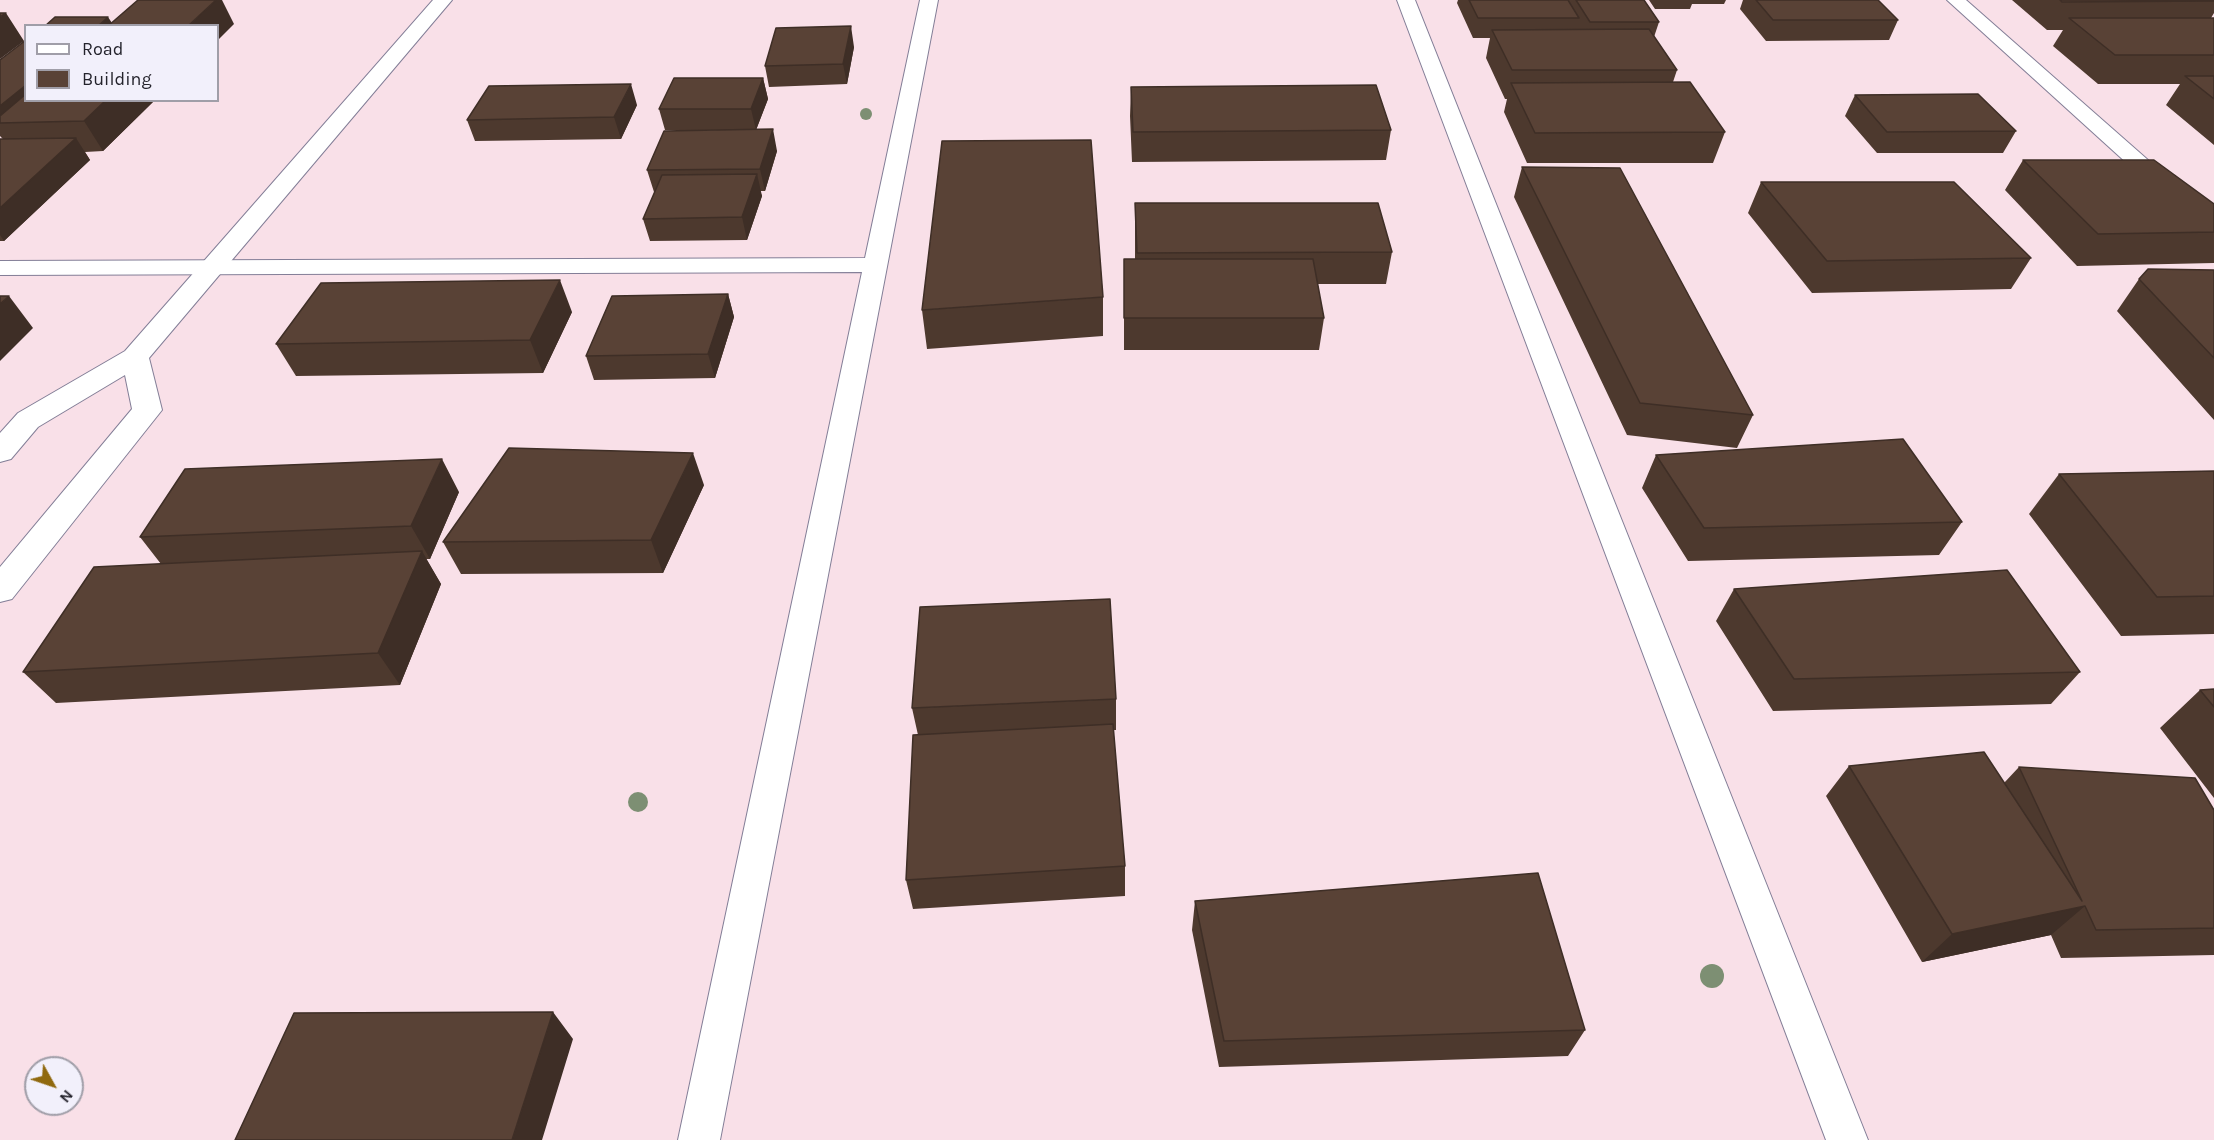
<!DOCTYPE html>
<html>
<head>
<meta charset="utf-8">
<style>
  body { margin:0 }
  #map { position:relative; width:2214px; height:1140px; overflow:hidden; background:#f2f0fb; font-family:Karla,sans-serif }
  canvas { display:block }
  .legend { position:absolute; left:24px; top:24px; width:195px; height:78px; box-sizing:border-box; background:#f2f0fb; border:2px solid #a09ea8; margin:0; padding:8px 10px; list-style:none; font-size:18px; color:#24232c }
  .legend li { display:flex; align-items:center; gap:12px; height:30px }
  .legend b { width:30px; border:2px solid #a09ea8 }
  .north { position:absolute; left:24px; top:1056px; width:60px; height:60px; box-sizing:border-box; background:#f2f0fb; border:2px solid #a09ea8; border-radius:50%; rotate:130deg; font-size:16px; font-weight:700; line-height:24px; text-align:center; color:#24232c }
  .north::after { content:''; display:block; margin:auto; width:21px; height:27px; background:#90690f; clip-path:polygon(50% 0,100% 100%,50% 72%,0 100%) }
</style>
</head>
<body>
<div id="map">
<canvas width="2214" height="1140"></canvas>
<ul class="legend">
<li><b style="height:8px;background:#fff"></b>Road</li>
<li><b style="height:16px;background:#594236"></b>Building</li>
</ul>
<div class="north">N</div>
</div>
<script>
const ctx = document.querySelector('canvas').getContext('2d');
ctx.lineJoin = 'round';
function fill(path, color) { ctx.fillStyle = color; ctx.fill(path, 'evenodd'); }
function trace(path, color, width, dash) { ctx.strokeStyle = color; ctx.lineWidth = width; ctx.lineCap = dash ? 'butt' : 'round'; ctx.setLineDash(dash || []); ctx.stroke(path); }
fill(new Path2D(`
  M0,0H2214V1140H0ZM26,26H218V100H26ZM36,1068H72V1104H36Z`), '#f9e0e8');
const lane = new Path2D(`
  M920,0H938L720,1140H678L862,272L0,275V261L865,258Z
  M1397,0H1415L1868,1140H1826Z
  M1947,0H1966L2214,218V237L2206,235Z`);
const secondary = new Path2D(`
  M433,0H452L149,358L162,410L12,599L0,602V567L132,409L125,375L38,427L11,459L0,462V433L18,413L125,351Z`);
trace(lane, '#837e97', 2);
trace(secondary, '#837e97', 2);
fill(lane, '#fff');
fill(secondary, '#fff');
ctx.fillStyle = '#7d8f73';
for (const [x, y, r] of [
  [866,114,6],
  [638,802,10],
  [1712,976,12]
]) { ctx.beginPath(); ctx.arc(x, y, r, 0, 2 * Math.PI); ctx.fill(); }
fill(new Path2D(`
  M1458,0H1644L1659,22L1654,37L1677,70L1673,82L1725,132L1713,163H1527L1504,112L1507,99H1505L1486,58L1490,38H1473L1457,3Z
  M1649,0H1726L1724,4H1692L1690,9H1655Z
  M1743,0H1878L1898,20L1889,40L1766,41L1740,9Z
  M2012,0H2214V13L2211,18H2214V145L2166,105L2180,84H2098L2053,46L2063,30H2047Z
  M854,47L847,84L769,87L765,66Z
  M0,60L26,100H155L103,151L85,152L90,160L4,241H0V139H3L0,136Z
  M763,78L768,99L756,130L777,151L765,191H760L762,196L747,240L650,241L643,219L655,192H654L647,170L720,130H665L659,109Z
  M1131,87L1391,130L1386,160L1132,162L1130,116Z
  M1855,95L2016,131L2003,153H1877L1845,116Z
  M637,105L621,139L475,141L467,120Z
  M2023,160L2214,204V263L2077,266L2005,190Z
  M1522,167L1753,415L1737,448L1627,435L1514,197Z
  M1761,182L2031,258L2011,289L1812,293L1748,213Z
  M1135,203L1392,252L1386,284H1317L1324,318L1319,350H1124V259H1135Z
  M2214,270V420L2117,311L2139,279Z
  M728,294L734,317L715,378L594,380L586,356Z
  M1103,297V336L927,349L922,310Z
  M572,312L543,373L296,376L276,344Z
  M1656,455L1962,522L1939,555L1688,561L1642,488Z
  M2214,471V634L2121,636L2029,514L2059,474Z
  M704,485L663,573L461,574L443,542Z
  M459,492L430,559H426L441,584L400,685L56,703L23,672L161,564L140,537Z
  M1734,589L2080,672L2051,704L1773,711L1716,621Z
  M2214,689V798L2160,728L2200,690Z
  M1116,699V730H1113L1125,866V896L913,909L906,880L918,735L912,708Z
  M1849,766L2004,783L2019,767L2214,810V955L2061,958L2051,935L1922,962L1826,796Z
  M1195,901L1585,1030L1568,1056L1219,1067L1192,930Z`), '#4d392e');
fill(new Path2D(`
  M216,0H222L234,24L218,40V26H188Z
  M6,13L24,41L0,59V17Z
  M108,17L114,26H98Z
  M851,26L854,47L847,84L843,64Z
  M763,78L768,99L756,130L751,109Z
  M631,84L637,105L621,139L614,117Z
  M26,85V100L0,123V106Z
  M106,100H155L103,151L84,121Z
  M773,129L777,151L765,191L760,169Z
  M76,138L90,160L4,241L0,235V208Z
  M757,174L762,196L747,240L742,217Z
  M560,280L572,312L543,373L530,340Z
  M728,294L734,317L715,378L708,354Z
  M9,296L33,328L0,361V304Z
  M693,453L704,485L663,573L651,540Z
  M442,459L459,492L430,559L411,526Z
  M422,551L441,584L400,685L378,653Z
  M2085,906L2051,935L1922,962L1952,934Z
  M553,1012L573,1039L542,1140H512Z`), '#3e2e26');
const building = new Path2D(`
  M138,0H216L188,26H108Z
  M1469,0H1568L1579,18H1478Z
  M1576,0H1644L1659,22H1590Z
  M1756,0H1878L1898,20H1773Z
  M2060,0H2214V1L2062,2Z
  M0,13H6L0,17Z
  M55,17H108L98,26H45Z
  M2069,18H2214V55H2115Z
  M851,26L843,64L765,66L776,28Z
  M1649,29L1677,70H1512L1492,30Z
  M26,40V85L0,106V60Z
  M2185,76H2214V99Z
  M674,78H763L751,109H659Z
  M1690,82L1725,132L1535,133L1511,83Z
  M631,84L614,117L467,120L489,86Z
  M1376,85L1391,130L1133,132L1131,87Z
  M26,94V100H106L84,121L0,123V116Z
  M1978,94L2016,131L1887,132L1855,95Z
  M773,129L760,169L647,170L664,131Z
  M76,138L0,208V139Z
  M1091,140L1103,297L922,310L942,141Z
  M2023,160H2154L2214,204V232L2098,234Z
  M1522,167L1620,168L1753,415L1640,403Z
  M757,174L742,217L643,219L662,175Z
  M1761,182H1954L2031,258L1827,261Z
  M1135,203H1378L1392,252L1137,253Z
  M1124,259H1313L1324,318H1124Z
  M2148,269L2214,270V358L2139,279Z
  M560,280L530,340L276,344L321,283Z
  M728,294L708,354L586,356L612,296Z
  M0,296H9L0,304Z
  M1903,439L1962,522L1704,528L1656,455Z
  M509,448L693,453L651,540L443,542Z
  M442,459L411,526L140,537L185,469Z
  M2214,471V596L2157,597L2059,474Z
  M422,551L378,653L23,672L94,567Z
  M2007,570L2080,672L1794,679L1734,589Z
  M1110,599L1116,699L912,708L920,607Z
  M2214,689V707L2200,690Z
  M1113,724L1125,866L906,880L913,735Z
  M1984,752L2082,901L2019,767L2195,778L2214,810V928L2096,930L2085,906L1952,934L1849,766Z
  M1538,873L1585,1030L1224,1041L1195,901Z
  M553,1012L512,1140H235L294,1013Z`);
fill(building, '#594236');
trace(building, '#3e2e26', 1.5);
</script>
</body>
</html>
